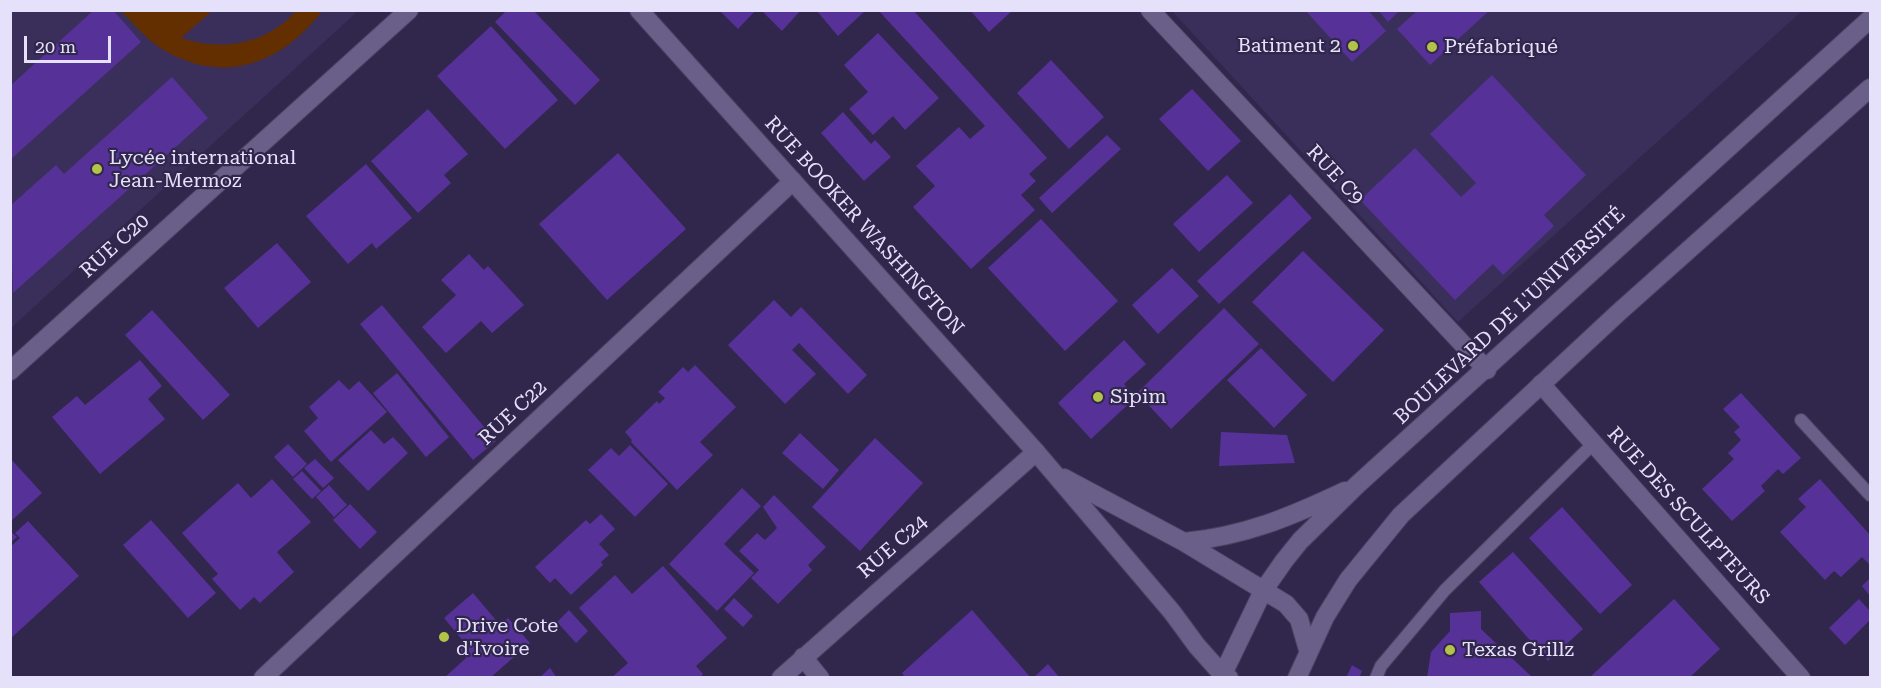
<!DOCTYPE html>
<html>
<head>
<meta charset="utf-8">
<style>
  body { margin:0 }
  #map { position:relative; width:1881px; height:688px; overflow:hidden; background:#31274c; font-family:"Roboto Serif",serif }
  canvas { display:block }
  .frame { position:absolute; inset:0; border:12px solid #e6e1fa; pointer-events:none }
  .scale { position:absolute; left:24px; top:36px; width:87px; height:27px; box-sizing:border-box; border:3px solid #e6e1fa; border-top:0; padding-left:8px; font-size:18px; line-height:21px; white-space:nowrap; color:#e6e1fa; -webkit-text-stroke:4px #31274c; paint-order:stroke }
</style>
</head>
<body>
<div id="map">
<canvas width="1881" height="688"></canvas>
<div class="frame"></div>
<div class="scale">20 m</div>
</div>
<script>
const ctx = document.querySelector('canvas').getContext('2d');
ctx.lineJoin = 'round';
function fill(path, color) { ctx.fillStyle = color; ctx.fill(path, 'evenodd'); }
function trace(path, color, width, dash) { ctx.strokeStyle = color; ctx.lineWidth = width; ctx.lineCap = dash ? 'butt' : 'round'; ctx.setLineDash(dash || []); ctx.stroke(path); }
function write(font, color, halo, rows, align = 'center') {
  ctx.font = font + ' "Roboto Serif",serif'; ctx.lineWidth = 4.5; ctx.setLineDash([]); ctx.textBaseline = 'middle'; ctx.strokeStyle = halo; ctx.fillStyle = color; for (const [text, x, y, turn = 0] of rows) {
    ctx.save(); ctx.translate(x, y); ctx.rotate((+turn || 0) * Math.PI / 180); ctx.textAlign = isNaN(turn) ? turn : align; if (halo) ctx.strokeText(text, 0, 0); ctx.fillText(text, 0, 0); ctx.restore();
  }
}
fill(new Path2D(`
  M11,11H358L11,328Z
  M1172,11H1802L1458,322Z`), '#3a2e5a');
fill(new Path2D(`
  M121,11H212L181,38C223,52 267,44 296,11H322C282,64 223,86 162,49C146,39 134,24 121,11Z`), '#642f00');
fill(new Path2D(`
  M94,10H113L141,42L10,160V86Z
  M507,10H533L600,80L575,105L495,22Z
  M719,10H756L738,29Z
  M761,10H801L782,31Z
  M816,10H866L838,36Z
  M878,10H913L1047,158L1029,174L1036,181L1021,195L1035,210L971,269L913,207L935,186L916,166L959,127L970,139L985,126Z
  M970,10H1013L989,32Z
  M1305,10H1368L1386,31L1352,62Z
  M1378,10H1400L1388,22Z
  M1418,10H1490L1430,65L1397,29Z
  M491,26L558,100L505,149L437,76Z
  M878,33L939,98L905,130L893,116L873,135L849,109L868,92L844,65Z
  M1051,60L1104,117L1069,149L1017,93Z
  M1492,75L1586,175L1544,215L1554,226L1503,275L1493,264L1455,300L1360,200L1415,148L1461,197L1476,183L1430,134Z
  M172,77L208,118L13,293L10,206L56,165L64,174Z
  M1192,89L1241,141L1208,171L1159,119Z
  M428,109L468,154L444,175L451,183L418,213L371,161Z
  M843,112L871,144L875,140L891,157L864,181L821,133Z
  M1107,135L1121,149L1052,213L1039,198Z
  M618,153L686,229L607,300L539,224Z
  M366,164L412,218L376,249L372,243L348,264L306,216Z
  M1227,175L1253,203L1199,252L1173,224Z
  M1290,194L1312,218L1219,304L1197,281Z
  M1041,219L1118,301L1065,351L988,268Z
  M277,243L311,282L258,328L224,288Z
  M1303,251L1384,330L1333,382L1252,302Z
  M469,254L484,270L488,266L524,305L492,333L481,321L446,353L422,327L456,295L441,280Z
  M1172,268L1199,296L1158,334L1132,305Z
  M774,300L791,317L801,307L867,375L848,394L799,343L792,350L816,374L785,404L728,345Z
  M382,305L496,441L473,460L360,324Z
  M1224,308L1259,344L1171,429L1137,393Z
  M152,310L230,395L203,420L125,335Z
  M1124,340L1146,364L1124,384L1136,397L1091,439L1058,403Z
  M1261,348L1307,395L1274,428L1227,380Z
  M140,360L162,386L148,399L165,419L100,474L52,417L77,396L85,405Z
  M695,365L736,407L700,442L713,455L677,490L631,442L632,440L625,432L657,401L659,404L665,398L658,392L683,367L688,372Z
  M397,373L449,437L426,457L373,393Z
  M339,380L349,390L359,381L387,412L331,462L304,431L318,418L309,407Z
  M1741,393L1801,458L1783,474L1778,469L1761,486L1765,491L1732,521L1702,489L1734,459L1728,453L1741,440L1734,432L1740,427L1723,409Z
  M371,430L384,444L393,437L408,453L368,491L338,460Z
  M1221,432L1287,435L1295,463L1219,466Z
  M800,433L839,470L823,489L782,453Z
  M875,438L923,483L860,551L812,507Z
  M288,444L307,464L293,477L274,457Z
  M630,445L668,484L635,517L588,470L611,448L619,456Z
  M10,458L42,493L10,522Z
  M315,459L334,478L323,488L304,468Z
  M302,471L321,491L312,499L293,479Z
  M272,479L311,522L277,552L294,572L260,603L254,597L240,610L212,579L218,574L182,533L238,483L251,498Z
  M1820,479L1870,535V565L1862,557L1841,577L1834,571L1825,580L1780,532L1806,507L1798,499Z
  M329,485L347,505L334,517L316,497Z
  M742,488L761,506L724,544L754,573L717,611L669,564Z
  M774,495L826,547L808,565L812,570L778,604L751,578L759,570L739,551L757,533L765,540L777,528L763,507Z
  M350,504L377,532L360,549L333,520Z
  M1562,507L1632,585L1600,614L1529,538Z
  M601,514L615,529L599,544L609,555L601,562L603,565L571,595L555,578L550,583L535,567L586,520L590,524Z
  M151,520L216,593L188,618L123,545Z
  M28,521L79,576L10,639V547L20,538L15,533Z
  M10,531L17,537L10,543Z
  M1513,552L1583,629L1548,661L1479,582Z
  M663,566L727,638L696,666L703,674L700,678H611L628,663L579,608L615,575L632,594Z
  M1870,578V596L1862,586Z
  M473,593L500,625L508,618L530,643L490,678H444L466,658L457,648L464,642L444,618Z
  M734,598L753,616L743,627L724,609Z
  M1674,599L1720,649L1689,678H1589Z
  M1859,599L1870,611V620L1845,645L1829,628Z
  M569,610L588,631L576,643L557,622Z
  M972,610L1031,678H905L902,673Z
  M1481,611V629L1533,678H1427L1431,652L1450,631V613Z
  M1048,664L1060,678H1033Z
  M1352,665L1362,671L1359,678H1346Z
  M550,668L557,678H539Z`), '#563198');
const lane = new Path2D(`
  M1801,420L1870,495
  M1376,678L1381,666L1445,590L1594,443`);
const street = new Path2D(`
  M1150,10L1487,370
  M10,371L409,10
  M1541,384L1801,678
  M803,657L820,678
  M263,678L793,181
  M781,678L1036,452`);
const secondary = new Path2D(`
  M639,10L1036,452L1172,612L1197,646L1222,674L1229,678
  M1064,478L1184,542L1286,604L1299,619L1308,650
  M1184,542C1245,536 1290,517 1345,491
  M1221,678L1263,591L1284,561L1300,541L1357,485L1870,19
  M1297,678L1325,617L1348,580L1401,515L1618,313L1870,88`);
trace(lane, '#4b4161', 14);
trace(street, '#4b4161', 20);
trace(secondary, '#4b4161', 20);
trace(lane, '#695f89', 12);
trace(street, '#695f89', 18);
trace(secondary, '#695f89', 18);
for (const [x, y, r, color] of [
  [1353,46,6,"#b5c249"],
  [1432,47,6,"#b5c249"],
  [97,169,6,"#b5c249"],
  [1098,397,6,"#b5c249"],
  [444,637,6,"#b5c249"],
  [1450,650,6,"#b5c249"]
]) { const dot = new Path2D(); dot.arc(x, y, r, 0, 2 * Math.PI); ctx.fillStyle = color; ctx.fill(dot); trace(dot, '#31274c', 2); }
write('20px', '#e6e1fa', '#31274c', [
  ["Batiment 2",1341,46,"right"],
  ["Préfabriqué",1444,47],
  ["Lycée international",109,158],
  ["Jean-Mermoz",109,181],
  ["Sipim",1110,397],
  ["Drive Cote",456,626],
  ["d'Ivoire",456,649],
  ["Texas Grillz",1462,650]
], 'left');
write('20px', '#e6e1fa', '#31274c', [
  ["RUE C9",1335,175,47],
  ["RUE BOOKER WASHINGTON",864,226,48],
  ["RUE C20",115,246,-42],
  ["BOULEVARD DE L'UNIVERSITÉ",1510,316,-43],
  ["RUE C22",513,413,-43],
  ["RUE DES SCULPTEURS",1688,516,48],
  ["RUE C24",893,547,-41]
]);
</script>
</body>
</html>
